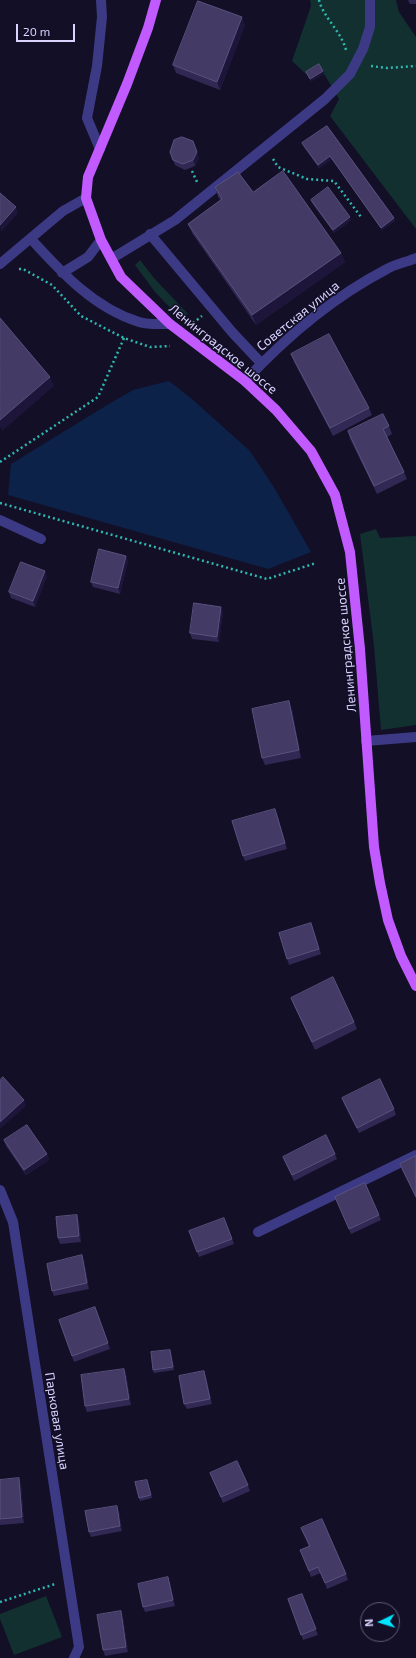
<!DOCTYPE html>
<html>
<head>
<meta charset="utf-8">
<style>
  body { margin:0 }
  #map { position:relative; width:416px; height:1658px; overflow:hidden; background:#130f26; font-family:"Exo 2",sans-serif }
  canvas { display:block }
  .north { position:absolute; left:360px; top:1602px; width:40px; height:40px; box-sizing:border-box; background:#130f26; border:1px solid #625e7d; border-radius:50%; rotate:266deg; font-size:11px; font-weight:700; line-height:16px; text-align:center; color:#d9d4ff }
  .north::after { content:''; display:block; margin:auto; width:14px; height:18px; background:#00e5ff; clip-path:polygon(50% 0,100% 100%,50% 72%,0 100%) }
  .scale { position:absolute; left:16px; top:24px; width:59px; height:18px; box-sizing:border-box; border:2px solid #d9d4ff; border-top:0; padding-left:5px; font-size:12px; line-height:14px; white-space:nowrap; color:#d9d4ff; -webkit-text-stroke:3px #130f26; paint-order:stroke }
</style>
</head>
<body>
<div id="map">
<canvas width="416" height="1658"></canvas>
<div class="north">N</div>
<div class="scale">20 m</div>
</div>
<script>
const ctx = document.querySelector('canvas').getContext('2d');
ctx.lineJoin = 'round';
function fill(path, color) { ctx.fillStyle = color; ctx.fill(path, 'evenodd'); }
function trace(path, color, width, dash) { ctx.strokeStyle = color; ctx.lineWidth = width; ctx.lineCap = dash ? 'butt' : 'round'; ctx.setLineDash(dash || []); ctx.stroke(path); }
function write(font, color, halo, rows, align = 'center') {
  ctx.font = font + ' "Exo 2",sans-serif'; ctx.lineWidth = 3; ctx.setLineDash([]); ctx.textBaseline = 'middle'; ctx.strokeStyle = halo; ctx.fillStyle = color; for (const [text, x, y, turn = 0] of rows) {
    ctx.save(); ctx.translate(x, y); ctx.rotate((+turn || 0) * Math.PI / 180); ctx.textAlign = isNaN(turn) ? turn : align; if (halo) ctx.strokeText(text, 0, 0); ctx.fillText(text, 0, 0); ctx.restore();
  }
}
fill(new Path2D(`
  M310,0H396L399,12L416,37V229L330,116L339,99L320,67L307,75L292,61L311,6Z
  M140,260L154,278L188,314L181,319L155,292L135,265Z
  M376,529L380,538L416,536V725L381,730L374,646L360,534Z
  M46,1596L62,1637L14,1655L0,1619V1614Z`), '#12302f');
fill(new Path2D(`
  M169,381L192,399L250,451L275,489L311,552L268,569L8,495L11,464L107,405L133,390Z`), '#0c2248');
trace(new Path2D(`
  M319,0C323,17 341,31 346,50
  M371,66L387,68L416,66
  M273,159L278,167L307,179L334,181L361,217
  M192,171L198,184
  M19,269H23L52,285L81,316L124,338L150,347L170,346
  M193,323L202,316
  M0,462L98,397L124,338
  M0,503L267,579L316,563
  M0,1602L55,1584`), '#2fb8b0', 2.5, [2, 3]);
trace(new Path2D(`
  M100,149L87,118L97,66L102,17L101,0
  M150,234L232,332L261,363
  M31,239C62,273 94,308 139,322C148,325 161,324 170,324
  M111,259L175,220L325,99L350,74L363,49L370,27V0
  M0,264L63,211L86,198
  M62,273L88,257L101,240
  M245,381C285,338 335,296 387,269C396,264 407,262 416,258
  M0,520L41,539
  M366,741L416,737
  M0,1190L13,1222L79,1647L74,1658
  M258,1232L416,1155`), '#3d3a85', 10);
trace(new Path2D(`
  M156,0L148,28L127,84L88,177L86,198L101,240L121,277L170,324L245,381L276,410L311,451L335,495L350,552L360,649L374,847L380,883L388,920L401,956L416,986`), '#c25bff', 10);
fill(new Path2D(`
  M408,0H416V4H410Z
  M245,25L220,90L176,73L173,65Z
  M327,126L394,218L395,221L382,230L332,159L319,168L303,146L302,143Z
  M170,152L199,158L195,166L185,170L175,165Z
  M215,187L253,192L341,253L345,262L256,325L192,233L188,224L221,201L218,197Z
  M311,200L351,220L334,233L312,203Z
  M291,354L369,408L372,415L333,436L294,362Z
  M389,426L392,434L387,437L404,472L407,479L377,494L350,439L348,431Z
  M126,556L128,561L120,594L93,587L91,582Z
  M47,576L35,607L11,598L9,592Z
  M223,612L219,642L192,639L190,633Z
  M292,709L301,758L265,765L262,758Z
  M277,814L287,849L245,861L243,856Z
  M311,923L321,954L289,965L279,933Z
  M291,998L354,1022L357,1029L315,1050L294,1006Z
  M342,1098L394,1109L396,1115L359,1133L344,1104Z
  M4,1140L47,1154L49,1160L26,1175L6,1146Z
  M335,1154L337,1159L294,1181L285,1162L283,1157Z
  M416,1156V1198L402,1170L400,1164Z
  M335,1197L379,1215L381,1220L351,1234Z
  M224,1218L234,1244L199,1257L197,1252Z
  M79,1221L81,1242L60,1244L58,1238Z
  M84,1260L89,1289L54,1296L52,1291Z
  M95,1307L110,1349L74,1362L59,1320Z
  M171,1353L174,1370L154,1373L153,1370Z
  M124,1369L126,1374L131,1405L87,1412L85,1406Z
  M204,1371L206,1377L212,1404L187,1409L184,1404Z
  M210,1473L248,1485L250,1491L223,1503Z
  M0,1480L21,1484L24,1523L0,1525Z
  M147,1480L152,1498L140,1501L139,1498Z
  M119,1511L122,1531L91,1537L89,1532Z
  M301,1528L346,1574L348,1580L327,1589L321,1573L311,1577L300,1550L309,1547Z
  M170,1583L175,1606L145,1612L143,1607Z
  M302,1594L318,1635L303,1640L288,1599Z
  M123,1617L128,1652L105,1656L103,1650Z`), '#312854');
fill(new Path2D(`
  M242,17L245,25L220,90L217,82Z
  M323,71L324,74L311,82L310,79Z
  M197,152L199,158L195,166L193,160Z
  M330,156L332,159L319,168L318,165Z
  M16,207L18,213L1,232L0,225Z
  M350,217L351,220L334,233L333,230Z
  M394,218L395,221L382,230L381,228Z
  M341,253L345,262L256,325L252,315Z
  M50,377L54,386L2,431L0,426V420Z
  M126,556L128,561L120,594L118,588Z
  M45,571L47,576L35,607L33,601Z
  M221,607L223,612L219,642L217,637Z
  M289,701L292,709L301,758L299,750Z
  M24,1100L26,1106L0,1129V1122Z
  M47,1154L49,1160L26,1175L24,1170Z
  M77,1215L79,1221L81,1242L79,1236Z
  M82,1255L84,1260L89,1289L87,1283Z
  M170,1350L171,1353L174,1370L173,1367Z
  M124,1369L126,1374L131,1405L129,1399Z
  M204,1371L206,1377L212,1404L210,1399Z
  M19,1478L21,1484L24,1523L22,1517Z
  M117,1506L119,1511L122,1531L120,1526Z
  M168,1577L170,1583L175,1606L173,1600Z
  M121,1611L123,1617L128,1652L126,1647Z`), '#1d163a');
const building = new Path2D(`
  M198,1L242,17L217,82L173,65Z
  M319,64L323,71L310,79L306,72Z
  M327,126L394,218L381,228L330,156L318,165L302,143Z
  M182,137L193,141L197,152L193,160L183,164L173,160L170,152L174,140Z
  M283,171L341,253L252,315L188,224L222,199L215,187L238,172L253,192Z
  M328,187L350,217L333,230L311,200Z
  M0,193L16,207L0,225Z
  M0,318L50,377L0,420Z
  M329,334L369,408L330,428L291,354Z
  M383,414L389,426L383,429L404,472L374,486L348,431Z
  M99,549L126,556L118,588L91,582Z
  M21,562L45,571L33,601L9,592Z
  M194,603L221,607L217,637L190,633Z
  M289,701L299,750L262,758L252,709Z
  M275,809L285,843L243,856L232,821Z
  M311,923L319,949L287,959L279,933Z
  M333,977L354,1022L312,1042L291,998Z
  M3,1077L24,1100L0,1122V1080Z
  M380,1079L394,1109L357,1128L342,1098Z
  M27,1125L47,1154L24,1170L4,1140Z
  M326,1135L335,1154L292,1175L283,1157Z
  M416,1156V1197L400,1164Z
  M365,1183L379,1215L349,1229L335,1197Z
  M77,1215L79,1236L58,1238L56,1217Z
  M224,1218L232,1239L197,1252L189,1231Z
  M82,1255L87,1283L52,1291L47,1264Z
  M95,1307L108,1343L72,1356L59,1320Z
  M170,1350L173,1367L153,1370L151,1352Z
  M124,1369L129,1399L85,1406L81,1375Z
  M204,1371L210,1399L184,1404L179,1376Z
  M237,1461L248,1485L221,1497L210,1473Z
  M19,1478L22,1517L0,1519V1480Z
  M147,1480L151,1495L139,1498L135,1482Z
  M117,1506L120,1526L89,1532L85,1511Z
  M322,1519L346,1574L325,1583L318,1567L309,1571L300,1550L310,1546L301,1528Z
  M168,1577L173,1600L143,1607L138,1584Z
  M302,1594L316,1629L301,1635L288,1599Z
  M121,1611L126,1647L103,1650L97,1615Z`);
fill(building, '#433a66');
trace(building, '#5a527e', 1);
write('13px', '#d9d4ff', '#130f26', [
  ["Советская улица",298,316,-39],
  ["Ленинградское шоссе",223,349,39],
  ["Ленинградское шоссе",346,645,-95],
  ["Парковая улица",57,1421,81]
]);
</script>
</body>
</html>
